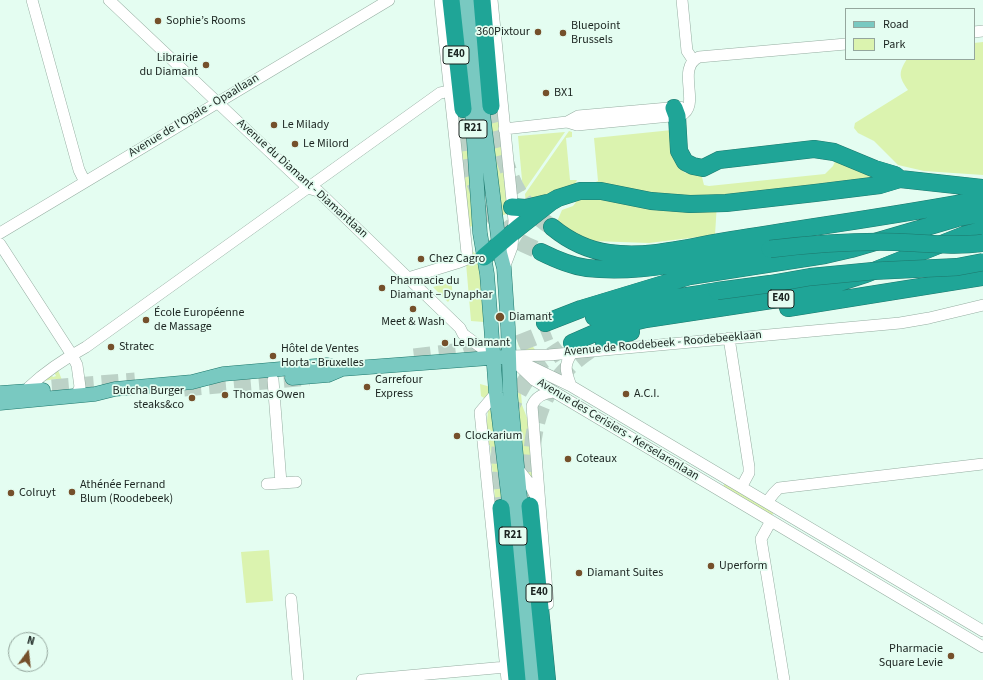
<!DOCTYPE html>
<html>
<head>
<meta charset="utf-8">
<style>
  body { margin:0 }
  #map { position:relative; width:983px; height:680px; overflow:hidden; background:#e4fdf1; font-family:"Source Sans 3",sans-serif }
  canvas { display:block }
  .legend { position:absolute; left:845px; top:8px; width:130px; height:52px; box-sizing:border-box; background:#e4fdf1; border:1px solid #94a69d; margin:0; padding:5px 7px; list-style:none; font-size:12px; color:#1b2420 }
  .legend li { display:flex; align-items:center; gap:8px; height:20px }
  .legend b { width:20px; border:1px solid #94a69d }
  .north { position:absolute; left:8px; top:632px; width:40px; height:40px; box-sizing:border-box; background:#e4fdf1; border:1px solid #94a69d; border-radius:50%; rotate:15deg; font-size:11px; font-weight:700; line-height:16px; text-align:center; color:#1b2420 }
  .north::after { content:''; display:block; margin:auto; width:14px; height:18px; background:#75502b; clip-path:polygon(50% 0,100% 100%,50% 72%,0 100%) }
</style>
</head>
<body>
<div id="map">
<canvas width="983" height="680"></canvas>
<ul class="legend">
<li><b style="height:5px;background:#79c9c1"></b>Road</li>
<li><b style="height:11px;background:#dbf3af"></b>Park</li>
</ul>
<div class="north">N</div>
</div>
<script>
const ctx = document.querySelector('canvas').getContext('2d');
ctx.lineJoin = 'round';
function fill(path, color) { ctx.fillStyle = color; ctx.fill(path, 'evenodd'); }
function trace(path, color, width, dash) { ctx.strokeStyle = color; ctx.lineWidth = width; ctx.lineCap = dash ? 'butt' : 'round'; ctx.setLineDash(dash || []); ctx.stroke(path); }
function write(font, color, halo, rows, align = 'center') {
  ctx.font = font + ' "Source Sans 3",sans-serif'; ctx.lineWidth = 3.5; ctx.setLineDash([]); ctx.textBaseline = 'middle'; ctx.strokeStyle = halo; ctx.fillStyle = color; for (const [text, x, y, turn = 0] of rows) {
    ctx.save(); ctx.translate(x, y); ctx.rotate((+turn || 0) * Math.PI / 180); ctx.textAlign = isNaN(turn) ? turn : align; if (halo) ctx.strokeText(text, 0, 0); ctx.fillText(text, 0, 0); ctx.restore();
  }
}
fill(new Path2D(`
  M983,42V175L924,171L898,165L874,141L858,133L854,128L855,123L908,90C899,77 898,73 907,59H974V43Z
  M499,106L509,213L501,216L488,107Z
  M458,109H467L475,225L467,228L456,123H460Z
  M672,130L673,158L685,173H701L704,185L709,186L825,174L833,166L837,157L885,175L717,203L715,235L649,243L592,241L556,224L562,210L573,206L589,185L598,181L594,138Z
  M569,131L572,132V137L566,138L570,180H577L575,184L526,204L525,194Z
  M565,132L524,191H523L518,136Z
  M471,250L476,254L478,257L484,322L471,321L466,263Z
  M451,282C453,290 453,296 448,302L433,287Z
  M517,336L526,337L536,351C521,350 518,351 517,336Z
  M58,370L62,380L56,379L42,381L51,375L53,377L56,376L54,372Z
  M480,384L491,387L488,395L484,398L481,396Z
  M518,392L521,393L522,405L529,423L535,484L523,467Z
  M490,410L492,411L505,508H496L490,445H486V431L488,411Z
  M725,483L774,512L771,517L722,488Z
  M269,550L273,601L246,603L241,552Z`), '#dbf3af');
trace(new Path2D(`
  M491,106C504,153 507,199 552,227
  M463,109C464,126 465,145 468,161C474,189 491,219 513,237C521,244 532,247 541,252
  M495,353L550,331
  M414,357L462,351L494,341
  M184,388L309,377
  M27,390L135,381
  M507,415C516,397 525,378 539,364C546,358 556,353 563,348
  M500,447L498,479L501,508
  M530,497C531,429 534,384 598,345`), '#bcd2c7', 17, [17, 8]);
const minor = new Path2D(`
  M32,0L79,170L85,182
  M109,0L308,188L318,191L460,328L463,334L494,357
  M492,0L514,221L512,247L504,268
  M682,0L687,51L693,60
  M974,32L983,31
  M567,122L578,116L680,107
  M504,129L567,122L577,125L681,115C702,106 675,68 699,57L846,44
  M0,233L389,0
  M0,244L72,355L77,365L80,387L76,396
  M408,278L460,262L465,260L467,253L440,0
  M729,338L749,467V473L742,486
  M509,356L534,380L983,647
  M511,356L549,355L900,323L929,318L983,305
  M517,360L571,386L983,631
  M273,380L281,483
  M571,386C566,372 563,366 572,353
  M496,393L480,412L507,680
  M32,396L29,391V387C46,371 66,358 86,347L440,93L450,91
  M518,469L529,483L537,499
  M267,484L296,482
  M767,502L774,493L779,488L983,464
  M771,521L761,539L784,680
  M291,599L298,680
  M548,604L532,406C536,396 544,393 554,392
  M362,680L506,667`);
const major = new Path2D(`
  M462,0L472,110L480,233L487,274L491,325L496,393L508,493L527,680
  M472,0L482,106L500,253L504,268L508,327L510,391L537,680
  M292,378L328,375L342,369L503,357
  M0,393L43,390
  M0,403L95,394L115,389L192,382L223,374L327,365L342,369`);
const highway = new Path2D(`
  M451,0L463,109
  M482,0L491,106
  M674,108L677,116L679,151L685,162L693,166L703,168L719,160L814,149L834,152L875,169L895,175L900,179
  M512,207L526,208L547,203
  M552,227C569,241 587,250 609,253C650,259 692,246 732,240C816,226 900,215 983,199
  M541,252C555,259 571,266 587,268C623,272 659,267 694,261C719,257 745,253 770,249
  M484,257L518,228L551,202L558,198L580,191H601L651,201L690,204L726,203L815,193L880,185L900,179L983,188
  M788,308L983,277
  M594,317C634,303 676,298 717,291
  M545,323L581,309L690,276L825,255L851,249L957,218L983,213
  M604,342L623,334L631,332
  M572,343L604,329L646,319L798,296L866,274L964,235L983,230
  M530,506L547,680
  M501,508L517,680`);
trace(minor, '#95ada1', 12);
trace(major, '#1e786d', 15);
trace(highway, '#1e786d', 18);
trace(minor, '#fff', 11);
trace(major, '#79c9c1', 14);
trace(highway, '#1fa597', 17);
const highwayBridge = new Path2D(`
  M770,249C812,244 853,241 895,242C924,243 954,247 983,243
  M717,291L770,284L810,277L873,271L957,267L983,262`);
trace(highwayBridge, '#1e786d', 18, []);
trace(highwayBridge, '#1fa597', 17);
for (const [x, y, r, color] of [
  [158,21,4,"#75502b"],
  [538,32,4,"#75502b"],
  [563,33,4,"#75502b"],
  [206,65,4,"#75502b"],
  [546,93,4,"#75502b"],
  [274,125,4,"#75502b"],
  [295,144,4,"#75502b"],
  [421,259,4,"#75502b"],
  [382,288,4,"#75502b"],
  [413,309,4,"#75502b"],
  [500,317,5,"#75502b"],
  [146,320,4,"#75502b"],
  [445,343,4,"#75502b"],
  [111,347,4,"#75502b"],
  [273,356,4,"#75502b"],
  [367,387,4,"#75502b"],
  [626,394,4,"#75502b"],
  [225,395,4,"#75502b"],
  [192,398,4,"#75502b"],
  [457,436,4,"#75502b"],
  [568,459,4,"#75502b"],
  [72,492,4,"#75502b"],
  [11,493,4,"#75502b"],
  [711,566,4,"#75502b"],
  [579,573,4,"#75502b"],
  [951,656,4,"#75502b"]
]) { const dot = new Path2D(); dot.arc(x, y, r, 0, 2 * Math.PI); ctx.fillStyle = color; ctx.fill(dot); trace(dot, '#e4fdf1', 1.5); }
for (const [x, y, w] of [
  [456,55,26],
  [473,129,28],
  [781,299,26],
  [513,536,28],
  [539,593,26]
]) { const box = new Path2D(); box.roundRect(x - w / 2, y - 9, w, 18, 3); ctx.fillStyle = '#e4fdf1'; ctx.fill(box); trace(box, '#1b2420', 1); }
write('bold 11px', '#1b2420', null, [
  ["E40",456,55],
  ["R21",473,129],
  ["E40",781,299],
  ["R21",513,536],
  ["E40",539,593]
]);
write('12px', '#1b2420', '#e4fdf1', [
  ["Sophie’s Rooms",166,21],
  ["Bluepoint",571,26],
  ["Brussels",571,40],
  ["360Pixtour",530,32,"right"],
  ["Librairie",198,58,"right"],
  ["du Diamant",198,72,"right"],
  ["BX1",554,93],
  ["Le Milady",282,125],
  ["Le Milord",303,144],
  ["Chez Cagro",429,259],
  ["Pharmacie du",390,281],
  ["Diamant – Dynaphar",390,295],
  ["École Européenne",154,313],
  ["de Massage",154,327],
  ["Diamant",509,317],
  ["Meet & Wash",413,322,"center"],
  ["Le Diamant",453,343],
  ["Stratec",119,347],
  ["Hôtel de Ventes",281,349],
  ["Horta - Bruxelles",281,363],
  ["Carrefour",375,380],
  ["Express",375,394],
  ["Butcha Burger",184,391,"right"],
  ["steaks&co",184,405,"right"],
  ["A.C.I.",634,394],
  ["Thomas Owen",233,395],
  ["Clockarium",465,436],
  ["Coteaux",576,459],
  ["Athénée Fernand",80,485],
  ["Blum (Roodebeek)",80,499],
  ["Colruyt",19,493],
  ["Uperform",719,566],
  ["Diamant Suites",587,573],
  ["Pharmacie",943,649,"right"],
  ["Square Levie",943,663,"right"]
], 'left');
write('12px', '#1b2420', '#e4fdf1', [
  ["Avenue de l'Opale - Opaallaan",194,116,-31],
  ["Avenue du Diamant - Diamantlaan",302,179,42],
  ["Avenue de Roodebeek - Roodebeeklaan",663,344,-5],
  ["Avenue des Cerisiers - Kerselarenlaan",618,430,31]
]);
</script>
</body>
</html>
